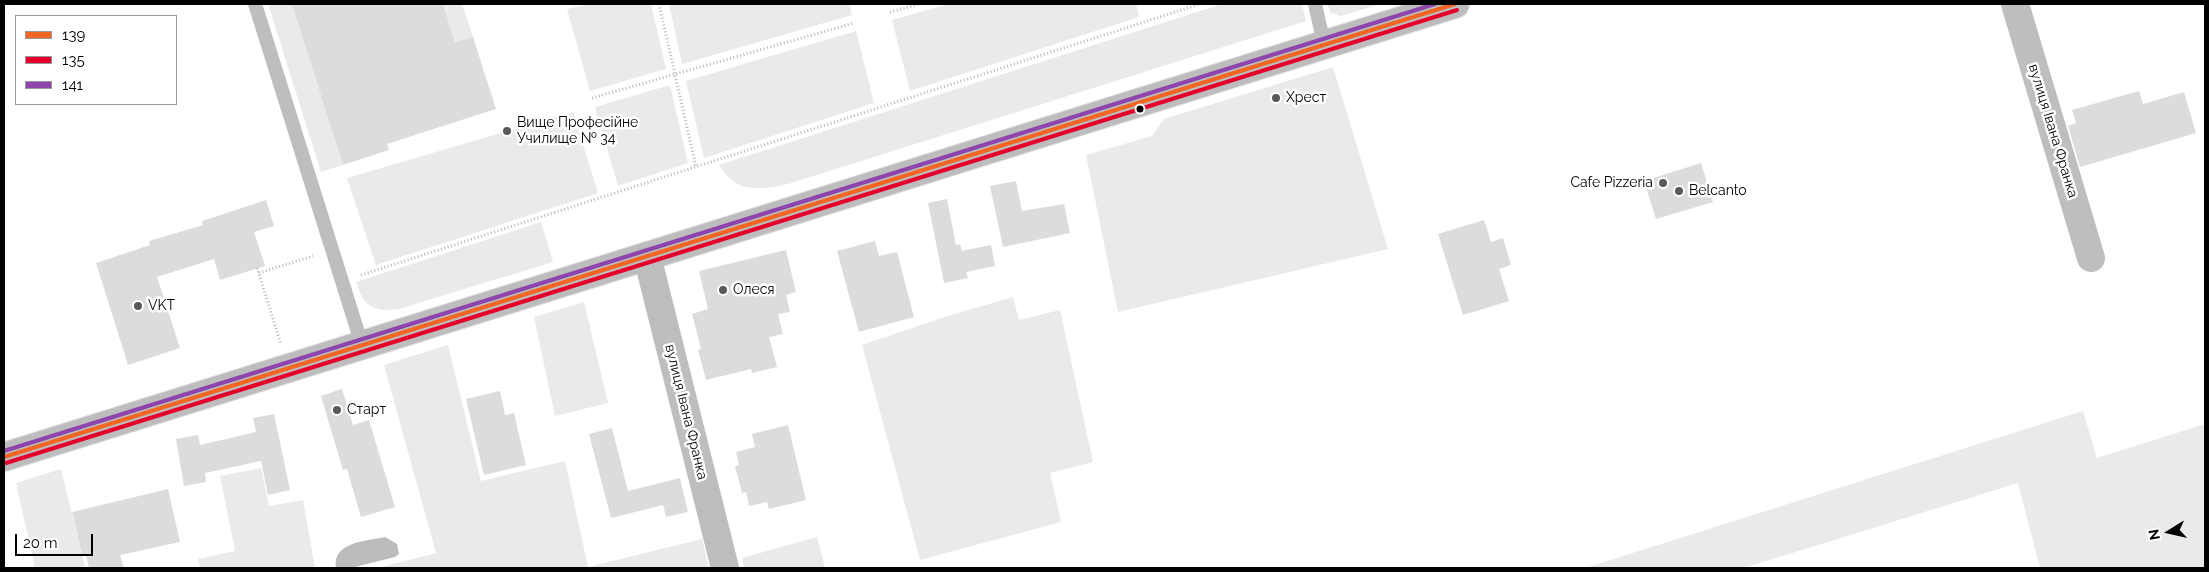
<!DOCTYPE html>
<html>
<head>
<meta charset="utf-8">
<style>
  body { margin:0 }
  #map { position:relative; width:2209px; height:572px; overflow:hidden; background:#fff; font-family:Raleway,sans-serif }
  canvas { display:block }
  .frame { position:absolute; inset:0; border:5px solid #000; pointer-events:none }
  .legend { position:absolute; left:15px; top:15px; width:162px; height:90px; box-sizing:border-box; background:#fff; border:1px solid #999; margin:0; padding:6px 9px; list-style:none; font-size:15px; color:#000 }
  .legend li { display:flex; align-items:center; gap:10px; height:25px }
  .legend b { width:25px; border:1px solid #999 }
  .north { position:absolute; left:2144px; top:507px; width:50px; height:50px; -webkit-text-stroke:4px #fff; paint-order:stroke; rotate:260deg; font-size:14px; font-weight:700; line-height:20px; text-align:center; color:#000 }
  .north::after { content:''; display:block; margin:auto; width:18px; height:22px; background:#000; clip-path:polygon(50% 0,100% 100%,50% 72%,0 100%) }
  .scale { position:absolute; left:15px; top:534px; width:78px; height:22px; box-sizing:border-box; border:2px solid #000; border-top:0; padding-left:6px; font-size:15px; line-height:18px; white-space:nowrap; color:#000; -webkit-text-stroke:4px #fff; paint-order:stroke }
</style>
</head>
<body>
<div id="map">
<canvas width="2209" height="572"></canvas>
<div class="frame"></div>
<ul class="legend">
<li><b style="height:6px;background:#f26522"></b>139</li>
<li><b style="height:6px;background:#e4002b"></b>135</li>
<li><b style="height:6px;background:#8e44ad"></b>141</li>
</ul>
<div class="north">N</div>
<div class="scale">20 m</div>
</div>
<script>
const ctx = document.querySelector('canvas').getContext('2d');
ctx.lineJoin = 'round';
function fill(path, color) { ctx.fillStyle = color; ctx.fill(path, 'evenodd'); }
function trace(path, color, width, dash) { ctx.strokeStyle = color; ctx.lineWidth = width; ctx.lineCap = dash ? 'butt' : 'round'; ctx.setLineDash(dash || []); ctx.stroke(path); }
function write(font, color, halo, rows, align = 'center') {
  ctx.font = font + ' Raleway,sans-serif'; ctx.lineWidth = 5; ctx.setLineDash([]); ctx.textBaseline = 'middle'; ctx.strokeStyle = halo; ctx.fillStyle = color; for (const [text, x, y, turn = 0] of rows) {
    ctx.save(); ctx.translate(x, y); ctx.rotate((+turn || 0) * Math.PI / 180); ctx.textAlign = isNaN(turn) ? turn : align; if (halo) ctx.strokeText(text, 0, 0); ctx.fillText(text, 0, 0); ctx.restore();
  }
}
fill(new Path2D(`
  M268,4H300L293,6L343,165L321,172Z
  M443,4H462L473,37L455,42Z
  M590,4H651L666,69L590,91L567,9Z
  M669,4H849L852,15L682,64Z
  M949,4H1136L1139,17L910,91L892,20Z
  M1222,4H1302L1306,21L788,184C759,190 736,194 719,165Z
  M1327,4H1380L1341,16L1331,13Z
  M856,31L874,103L704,158L686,81Z
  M1333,67L1388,249L1118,312L1086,155L1152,136L1164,119Z
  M670,85L688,163L618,186L595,107Z
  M573,112L598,193L376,265L347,178Z
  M541,222L553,262L399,309C373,312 364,307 356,282Z
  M1013,297L1019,320L1060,310L1093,462L1050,473L1061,522L920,560L862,345L951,315Z
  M584,302L608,403L555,416L534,317Z
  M448,345L481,481L565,461L588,567L702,539L709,568H378L436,553L384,365Z
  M2083,411L2097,458L2205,424V568H2040L2018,483L1744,568H1585Z
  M261,468L269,506L303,500L315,568H200L198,559L235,551L220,476Z
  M61,469L85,568H35L16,483Z
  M817,537L825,568H744L742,558Z`), '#eaeaea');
fill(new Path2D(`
  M385,537L397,544L399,554L395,557L351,568H336C332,542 366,541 385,537Z`), '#bcbcbc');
fill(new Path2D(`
  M292,4H443L455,42L473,37L496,109L387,144L389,150L343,165Z
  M2139,91L2143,104L2184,92L2196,133L2080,167L2068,126L2076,123L2072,110Z
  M1701,163L1713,202L1656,219L1644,181Z
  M1016,181L1022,211L1064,204L1070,233L1003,247L990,186Z
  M947,199L956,245L960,244L962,251L991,245L995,266L966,272L968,278L944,283L928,203Z
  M266,200L274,226L254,232L265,266L220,280L214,259L157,277L180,348L128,365L96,263L150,245L149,241L203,225L202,221Z
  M1484,220L1491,242L1503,238L1511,265L1499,269L1509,301L1463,315L1438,234Z
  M875,241L879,256L897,252L914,317L859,332L837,251Z
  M786,250L796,292L786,295L790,312L778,314L783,334L769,337L777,367L752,373L751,369L706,380L698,350L701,349L692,314L708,309L699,271Z
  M342,389L353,425L369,420L395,507L361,517L347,469L343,470L321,396Z
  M500,391L505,415L514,413L526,465L484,475L466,399Z
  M274,414L290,490L268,495L261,461L205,473L206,482L184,486L176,439L198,435L200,445L256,432L253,418Z
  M788,425L806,500L769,509L767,502L749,506L746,492L742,493L735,466L739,465L736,452L755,447L752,434Z
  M612,428L628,491L680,478L688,512L666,517L663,505L611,518L589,434Z
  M168,489L180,542L120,555L124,568H89L86,554L82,555L72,512Z`), '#dcdcdc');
const primary = new Path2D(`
  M4,457L1455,4`);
trace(primary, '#dbdbdb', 30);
trace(new Path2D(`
  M659,4L696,167
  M890,12L920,4
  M592,98L854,23
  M257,268L281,344
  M259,273L313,256
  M361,275L1200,4`), '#b8b8b8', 3, [1, 2.5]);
trace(new Path2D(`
  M255,4L362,345
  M1315,4L1324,44`), '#bebebe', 14);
trace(new Path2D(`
  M2015,4L2091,258
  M647,256L725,568`), '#bebebe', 28);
trace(primary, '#bdbdbd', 28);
trace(new Path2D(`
  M4,457L1455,4`), '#f26522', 4);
trace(new Path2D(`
  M6,463L1457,10`), '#e4002b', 4);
trace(new Path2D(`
  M4,451L1435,4`), '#8e44ad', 4);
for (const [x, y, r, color] of [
  [1276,98,5,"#595959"],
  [1140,109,4.5,"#000"],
  [507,131,5,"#595959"],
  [1663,183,5,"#595959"],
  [1679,191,5,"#595959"],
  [723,290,5,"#595959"],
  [138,306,5,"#595959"],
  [337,410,5,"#595959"]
]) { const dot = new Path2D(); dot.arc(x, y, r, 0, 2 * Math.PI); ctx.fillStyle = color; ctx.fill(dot); trace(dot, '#fff', 2); }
write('14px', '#000', '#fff', [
  ["Хрест",1286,98],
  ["Вище Професійне",517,123],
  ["Училище № 34",517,139],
  ["Cafe Pizzeria",1653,183,"right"],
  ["Belcanto",1689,191],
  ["Олеся",733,290],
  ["VKT",148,306],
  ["Старт",347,410]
], 'left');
write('14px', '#000', '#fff', [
  ["вулиця Івана Франка",2053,131,73],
  ["вулиця Івана Франка",686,412,76]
]);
</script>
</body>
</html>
